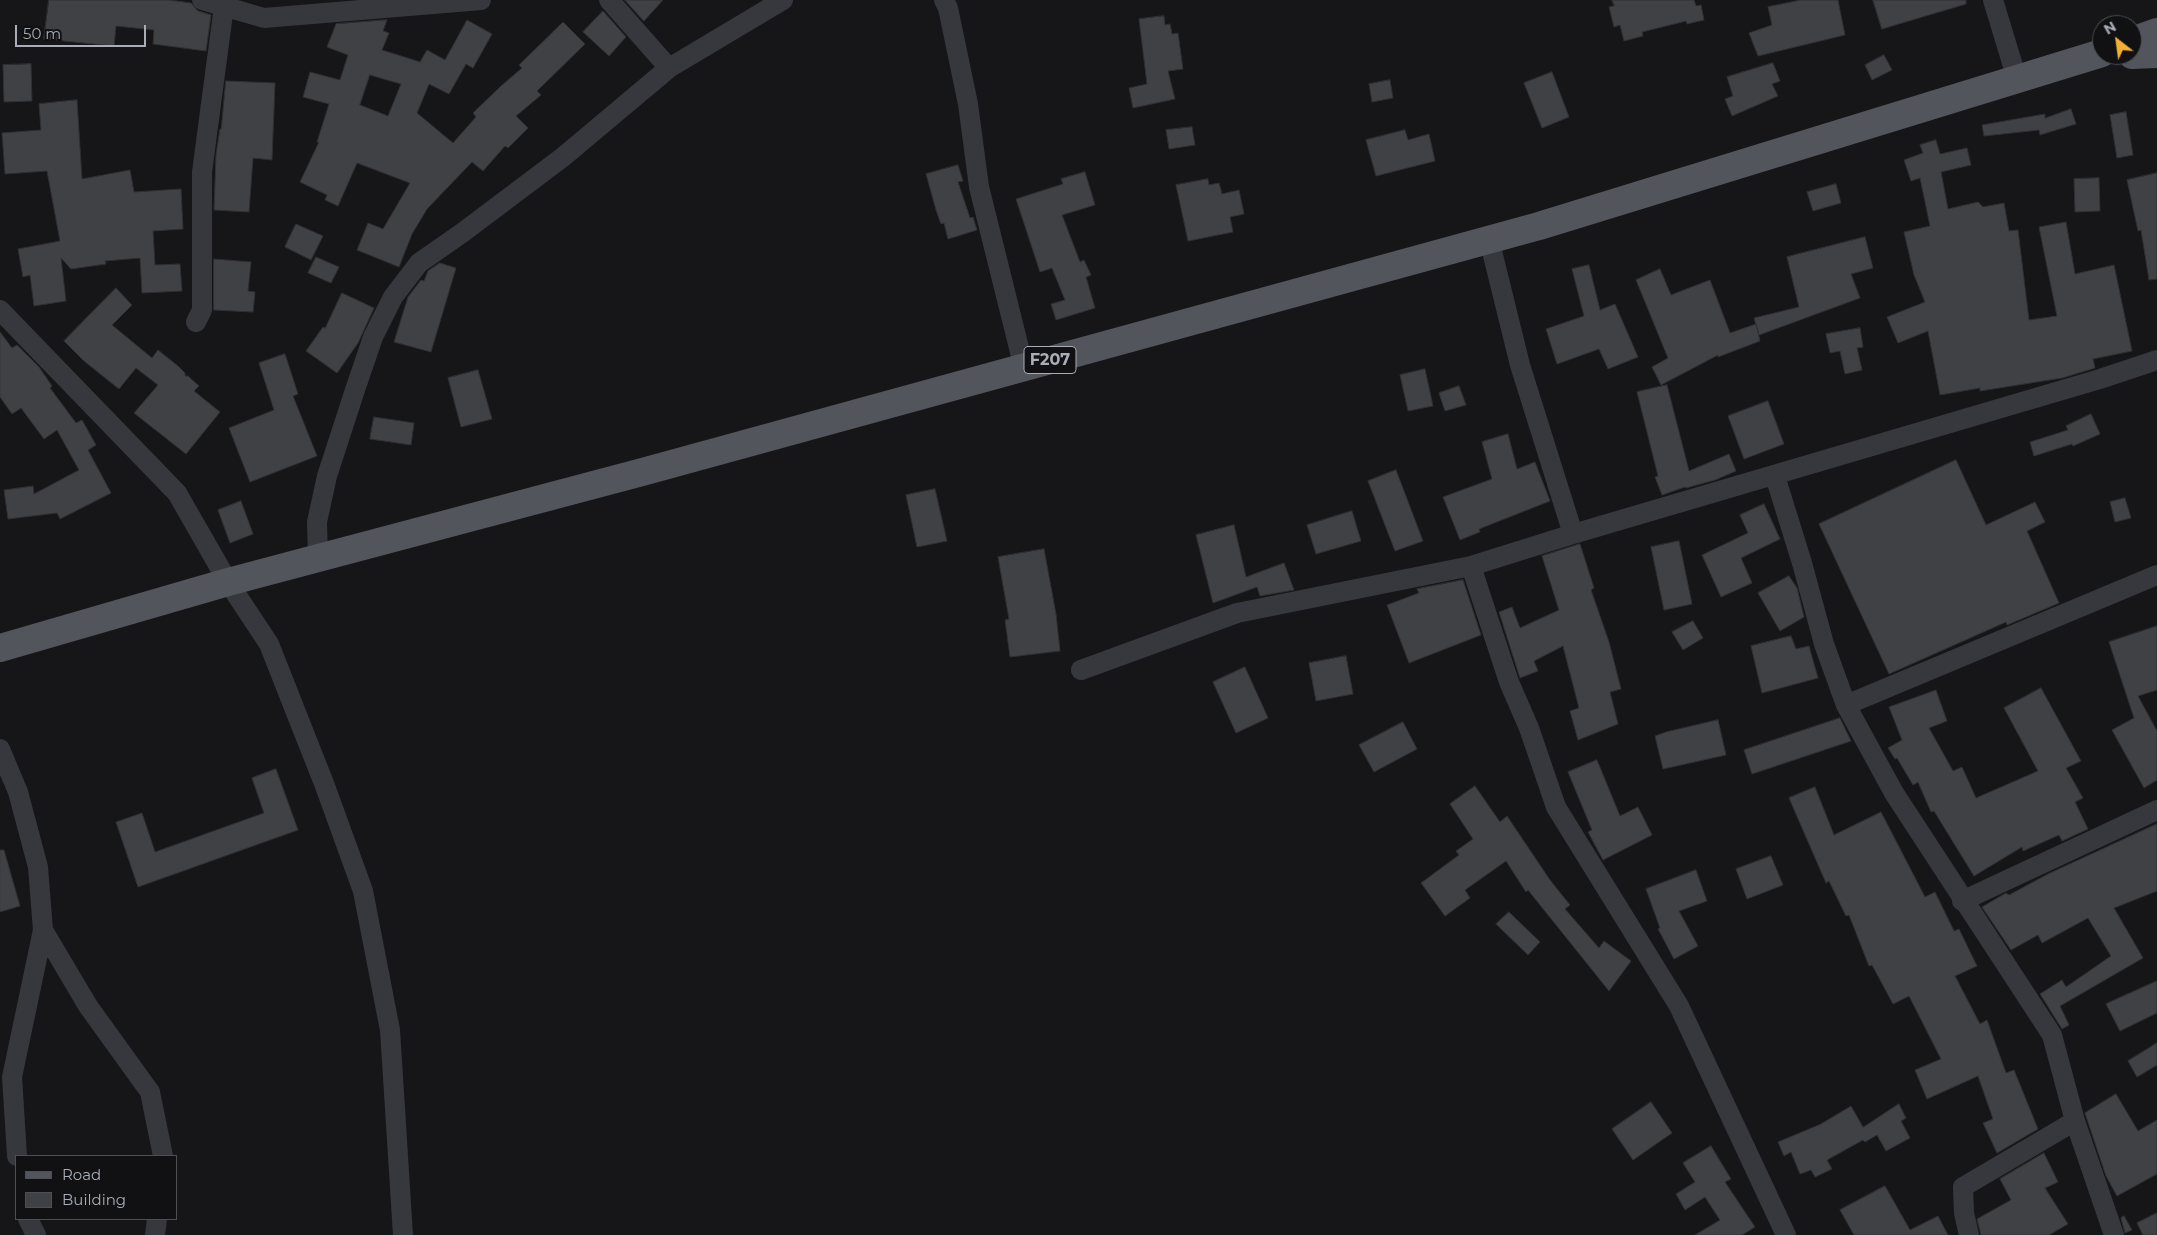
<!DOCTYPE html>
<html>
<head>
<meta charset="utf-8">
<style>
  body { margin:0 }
  #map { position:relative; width:2157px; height:1235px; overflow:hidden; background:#161618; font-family:Montserrat,sans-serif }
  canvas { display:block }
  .legend { position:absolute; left:15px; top:1155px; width:162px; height:65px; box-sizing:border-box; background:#111113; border:1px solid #4d4f55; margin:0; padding:6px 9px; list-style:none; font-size:15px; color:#a8adb8 }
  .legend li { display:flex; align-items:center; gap:10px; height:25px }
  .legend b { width:25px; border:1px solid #4d4f55 }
  .north { position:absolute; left:2092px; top:15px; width:50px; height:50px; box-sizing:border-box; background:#111113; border:1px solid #4d4f55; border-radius:50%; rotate:330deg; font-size:14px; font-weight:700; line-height:20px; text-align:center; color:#a8adb8 }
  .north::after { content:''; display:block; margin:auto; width:18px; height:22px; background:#f2b134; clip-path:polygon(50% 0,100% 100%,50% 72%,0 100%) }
  .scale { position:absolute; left:15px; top:25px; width:131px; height:22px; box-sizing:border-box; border:2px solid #a8adb8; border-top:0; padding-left:6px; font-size:15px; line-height:18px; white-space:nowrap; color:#a8adb8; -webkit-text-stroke:4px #111113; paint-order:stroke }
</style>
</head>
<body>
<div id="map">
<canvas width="2157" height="1235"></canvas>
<ul class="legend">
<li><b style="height:6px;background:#53555c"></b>Road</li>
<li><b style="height:14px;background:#404145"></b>Building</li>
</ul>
<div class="north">N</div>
<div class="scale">50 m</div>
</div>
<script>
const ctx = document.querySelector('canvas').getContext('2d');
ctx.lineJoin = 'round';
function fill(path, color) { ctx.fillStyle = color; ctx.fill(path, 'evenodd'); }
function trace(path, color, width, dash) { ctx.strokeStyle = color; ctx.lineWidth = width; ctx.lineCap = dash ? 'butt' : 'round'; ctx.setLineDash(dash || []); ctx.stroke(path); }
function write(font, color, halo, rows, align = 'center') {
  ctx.font = font + ' Montserrat,sans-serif'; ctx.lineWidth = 4; ctx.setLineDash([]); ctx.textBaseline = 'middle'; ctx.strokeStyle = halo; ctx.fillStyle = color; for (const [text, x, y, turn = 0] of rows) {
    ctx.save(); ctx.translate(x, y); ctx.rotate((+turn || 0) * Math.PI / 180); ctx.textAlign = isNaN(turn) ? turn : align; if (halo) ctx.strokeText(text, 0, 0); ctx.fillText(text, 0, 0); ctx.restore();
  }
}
const building = new Path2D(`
  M49,0H169L191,3L198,11L211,15L206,51L153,44L154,30L116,26L114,46L44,39Z
  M625,0H663L644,21Z
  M1612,0H1694L1696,6L1701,5L1704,20L1687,24L1686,21L1642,32L1643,36L1624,41L1620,25L1614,27L1609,7L1614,6Z
  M1801,0H1838L1845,35L1758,56L1749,33L1772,25L1768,7Z
  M1873,0H1966V4L1882,29Z
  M603,11L626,37L609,56L583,32Z
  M1164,16L1165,25L1170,24L1172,34L1178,33L1183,69L1168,71L1175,99L1133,108L1129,88L1147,84L1139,19Z
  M387,20L383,31L389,33L382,50L420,62L427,50L445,60L467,20L492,34L473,68L466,64L449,94L429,84L417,113L453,143L476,117L473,113L501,86L522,68L519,65L563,22L585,44L537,91L541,95L516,116L528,128L508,148L505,146L483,171L472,162L427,209L412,234L399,267L357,250L368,223L383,229L410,183L357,163L338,206L325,200L327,195L300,182L319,142H317L329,104L303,97L310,72L340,80L348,55L327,47L336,24ZM370,75L401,84L388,116L360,105Z
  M1884,55L1892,70L1872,80L1865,65Z
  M1773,63L1780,81L1772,84L1778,96L1732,116L1725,99L1733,96L1727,77Z
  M31,64L32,101L4,102L3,65Z
  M1552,72L1569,117L1542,128L1524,83Z
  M1390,80L1393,98L1372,102L1369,84Z
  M226,81L275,83L272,160L253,158L249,212L214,210L216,155L220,129H221Z
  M77,100L82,179L130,170L134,192L181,189L183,229L153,231L155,265L180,264L182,291L142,293L140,258L105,261L106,264L71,269L61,258L66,301L34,306L30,275L23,277L18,249L60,241L47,171L5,174L2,133L41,130L39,104Z
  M2071,109L2076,124L2040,135L2039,130L1984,136L1982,125L2045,114V118Z
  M2126,112L2133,155L2117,158L2110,115Z
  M1192,127L1195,145L1169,149L1166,130Z
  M1405,130L1408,140L1429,134L1435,161L1376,176L1366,140Z
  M1936,140L1940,154L1967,148L1971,165L1941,172L1948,209L1978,202L1983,207L2004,203L2009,231L2018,230L2029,320L2057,316L2039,227L2066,222L2075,274L2114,265L2132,351L2093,359L2095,368L2062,378L1980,391V388L1940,395L1928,331L1898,343L1887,317L1925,302L1914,275L1904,232L1930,226L1920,178L1911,181L1904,160L1923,153L1920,145Z
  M958,165L963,181L958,182L970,218L973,217L977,230L948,239L944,223L941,224L936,210L926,174Z
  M1085,172L1095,205L1062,215L1080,262L1084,260L1091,275L1086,277L1095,308L1056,320L1051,304L1065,300L1052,268L1040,272L1016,199L1063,184L1061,179Z
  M2157,173V279L2149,280L2141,230L2138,231L2127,180Z
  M2099,178L2100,211L2075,212L2074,179Z
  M1208,179L1209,185L1219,183L1222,194L1239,190L1244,214L1230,217L1233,232L1188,241L1176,185Z
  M1836,184L1841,203L1813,211L1807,192Z
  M296,224L323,236L311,260L285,247Z
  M1865,237L1873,268L1851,274L1860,298L1759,335L1754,318L1799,307L1787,257Z
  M316,257L339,267L331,283L308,273Z
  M214,259L251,262L248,291L255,292L253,312L214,310Z
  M440,263L456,268L431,352L394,342L408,297L421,280L424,281L428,271Z
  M1589,265L1600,310L1615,304L1638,357L1608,369L1599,349L1557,364L1546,329L1584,316L1572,269Z
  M1660,269L1671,295L1710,280L1730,333L1756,324L1760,341L1718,357V355L1661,385L1652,367L1668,358L1636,280Z
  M116,288L132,305L112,325L152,358L158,350L178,366L185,373V376H188L199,386L194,391L220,412L186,454L134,413L158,385L136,368L119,389L84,361L64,341Z
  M342,293L374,308L358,343L337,373L306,351L323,327L325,328Z
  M1860,328L1863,347L1857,348L1862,370L1845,374L1840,351L1830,353L1826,334Z
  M0,332L12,348L17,345L39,367L52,386L50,388L76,423L82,420L96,445L88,450L111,493L60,519L57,513L8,519L4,490L33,486L34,494L79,470L57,430L44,439L21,408L12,414L0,397Z
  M285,354L298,394L293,396L317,456L250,482L229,428L274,410L259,363Z
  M1425,369L1433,406L1408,411L1400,375Z
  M478,370L492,419L461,427L448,378Z
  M1667,385L1689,471L1729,454L1736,471L1715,480L1686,488L1685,487L1662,495L1655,477L1658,476L1637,392Z
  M1459,386L1466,405L1445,411L1439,393Z
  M1768,401L1784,444L1744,459L1728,416Z
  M2091,414L2100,434L2073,446L2072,444L2034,456L2030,442L2068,430L2066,426Z
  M374,417L414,423L411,445L370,439Z
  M1508,434L1517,469L1535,462L1550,501L1479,529L1480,532L1460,540L1443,497L1492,479L1482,442Z
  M1956,460L1986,525L2035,502L2045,522L2027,531L2059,603L2007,625L2006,622L1889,674L1819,524Z
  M1396,470L1423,541L1395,551L1368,481Z
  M935,489L947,541L917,547L906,495Z
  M2125,498L2131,518L2115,522L2110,502Z
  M241,501L253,534L230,543L218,510Z
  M1764,504L1780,539L1741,558L1752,583L1721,597L1702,555L1748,533L1740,515Z
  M1352,511L1361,541L1316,554L1307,525Z
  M1234,525L1246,577L1284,563L1294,590L1260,596L1257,587L1213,603L1196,535Z
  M1679,541L1692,604L1664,610L1651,547Z
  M1580,544L1594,588L1591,590L1609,642L1621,689L1610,692L1618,724L1578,740L1570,711L1579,708L1563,646L1534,661L1538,671L1520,678L1499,612L1512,607L1520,628L1559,610L1542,556Z
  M1044,549L1056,614L1060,651L1010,657L1005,620L1009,619L998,557Z
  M1789,576L1797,588L1804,617L1780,631L1758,593Z
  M1463,580L1481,635L1409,663L1387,605L1419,593L1417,589Z
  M1693,621L1703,638L1683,650L1672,632Z
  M2157,626V690L2138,696L2157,731V780L2144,788L2112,730L2134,718L2109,642Z
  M1791,636L1796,649L1809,646L1818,678L1762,693L1751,646Z
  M1346,656L1353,694L1316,701L1309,663Z
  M1245,667L1268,718L1236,733L1213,682Z
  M2041,688L2081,761L2066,768L2083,798L2075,802L2088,829L2062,841L2059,835L2023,851L2022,847L1974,876L1934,811L1931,812L1918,782L1913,785L1897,758L1895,759L1888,748L1902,740L1889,707L1936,690L1947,721L1929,728L1953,771L1962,767L1976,798L2038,771L2004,708Z
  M1840,718L1851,741L1752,774L1744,750Z
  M1718,720L1726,755L1663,769L1655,736L1666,732Z
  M1403,722L1417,749L1374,772L1359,745Z
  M1597,760L1620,816L1638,807L1652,835L1603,860L1588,832L1592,830L1568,772Z
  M276,769L298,830L138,887L116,822L142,813L155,852L264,813L252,778Z
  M1475,786L1500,822L1507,816L1550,880L1570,905L1565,909L1599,948L1604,941L1631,961L1609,991L1528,890L1526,892L1506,861L1465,890L1470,898L1445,916L1421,883L1459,855L1456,851L1473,839L1450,804Z
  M1815,787L1834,835L1881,812L1925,897L1935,892L1954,931L1959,929L1977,966L1955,976L1980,1024L1987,1020L2006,1073L2014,1070L2038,1129L1997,1153L1983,1123L1993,1119L1978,1076L1927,1099L1915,1070L1941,1059L1909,996L1893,1004L1872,965L1869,966L1849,915L1846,916L1829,881L1826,883L1789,798Z
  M2157,824V891L2114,908L2143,958L2060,1006L2069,1025L2062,1029L2040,994L2062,980L2066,987L2111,956L2088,918L2042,943L2038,935L2011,950L1982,907L2006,893L2009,895L2048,874Z
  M0,850H4L20,906L0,912Z
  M1771,856L1783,885L1747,899L1736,869Z
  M1696,870L1707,901L1679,911L1698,946L1674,959L1658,929L1660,928L1646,889Z
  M1509,912L1540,942L1528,955L1496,924Z
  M2157,981V1013L2120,1031L2106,1004Z
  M2157,1043V1065L2137,1077L2128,1061Z
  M2116,1094L2138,1131L2157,1120V1174L2117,1196L2106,1176L2085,1113Z
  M1651,1102L1672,1133L1633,1160L1612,1129Z
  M1899,1104L1906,1118L1901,1121L1910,1138L1886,1151L1877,1135L1865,1142L1863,1140L1827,1160L1832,1169L1815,1177L1811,1170L1800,1174L1791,1152L1784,1156L1778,1142L1821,1124L1851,1106L1863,1127Z
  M1711,1146L1731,1179L1725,1182L1755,1227L1742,1235H1695L1720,1220L1705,1197L1685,1210L1676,1194L1695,1182L1683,1163Z
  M2044,1153L2058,1182L2045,1188L2068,1224L2049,1235H1981L1977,1219L2011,1200L2000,1179Z
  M1885,1186L1910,1230L1938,1216L1948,1235H1854L1840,1210Z
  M2157,1213V1235H2143L2137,1223Z
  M2124,1216L2132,1230L2125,1233L2121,1218Z`);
fill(building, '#404145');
trace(building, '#303034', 1);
trace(new Path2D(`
  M202,0L264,18L481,0
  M609,0L669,68
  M944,0L948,8L968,104L979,187L1024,368
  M1993,0L2017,79
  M1489,239L1520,365L1573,534
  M0,310L177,493L228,582L269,644L325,786L363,891L390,1030L403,1235
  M196,322L202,310V172L224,6
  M1775,476L1802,563L1824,644L1846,705L1894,793L2052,1035L2075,1121L2114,1235
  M318,558L317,522L327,476L355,390L373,337L393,297L419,263L462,233L563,157L669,68L783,0
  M1471,566L1509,682L1529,728L1556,807L1679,1006L1786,1235
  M1081,670L1237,613L1471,566L1573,534L2100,379L2157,360
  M1846,705L2157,575
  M0,749L18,792L38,867L43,930L88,1006L150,1092L163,1156
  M1962,901L2157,810
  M17,1156L12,1077L43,930
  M28,1219L36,1235
  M155,1235L157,1219
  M1969,1235L1964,1213L1963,1187L2075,1121`), '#37383d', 20);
trace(new Path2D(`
  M2132,41L2157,32
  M2132,55L2157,54
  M0,648L228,582L646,471L1539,226L2102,53`), '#53555c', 28);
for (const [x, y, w] of [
  [1050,360,52]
]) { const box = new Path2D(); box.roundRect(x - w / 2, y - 13.5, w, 27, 4); ctx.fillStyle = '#111113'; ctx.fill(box); trace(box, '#a8adb8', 1); }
write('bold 16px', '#a8adb8', null, [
  ["F207",1050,360]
]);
</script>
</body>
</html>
